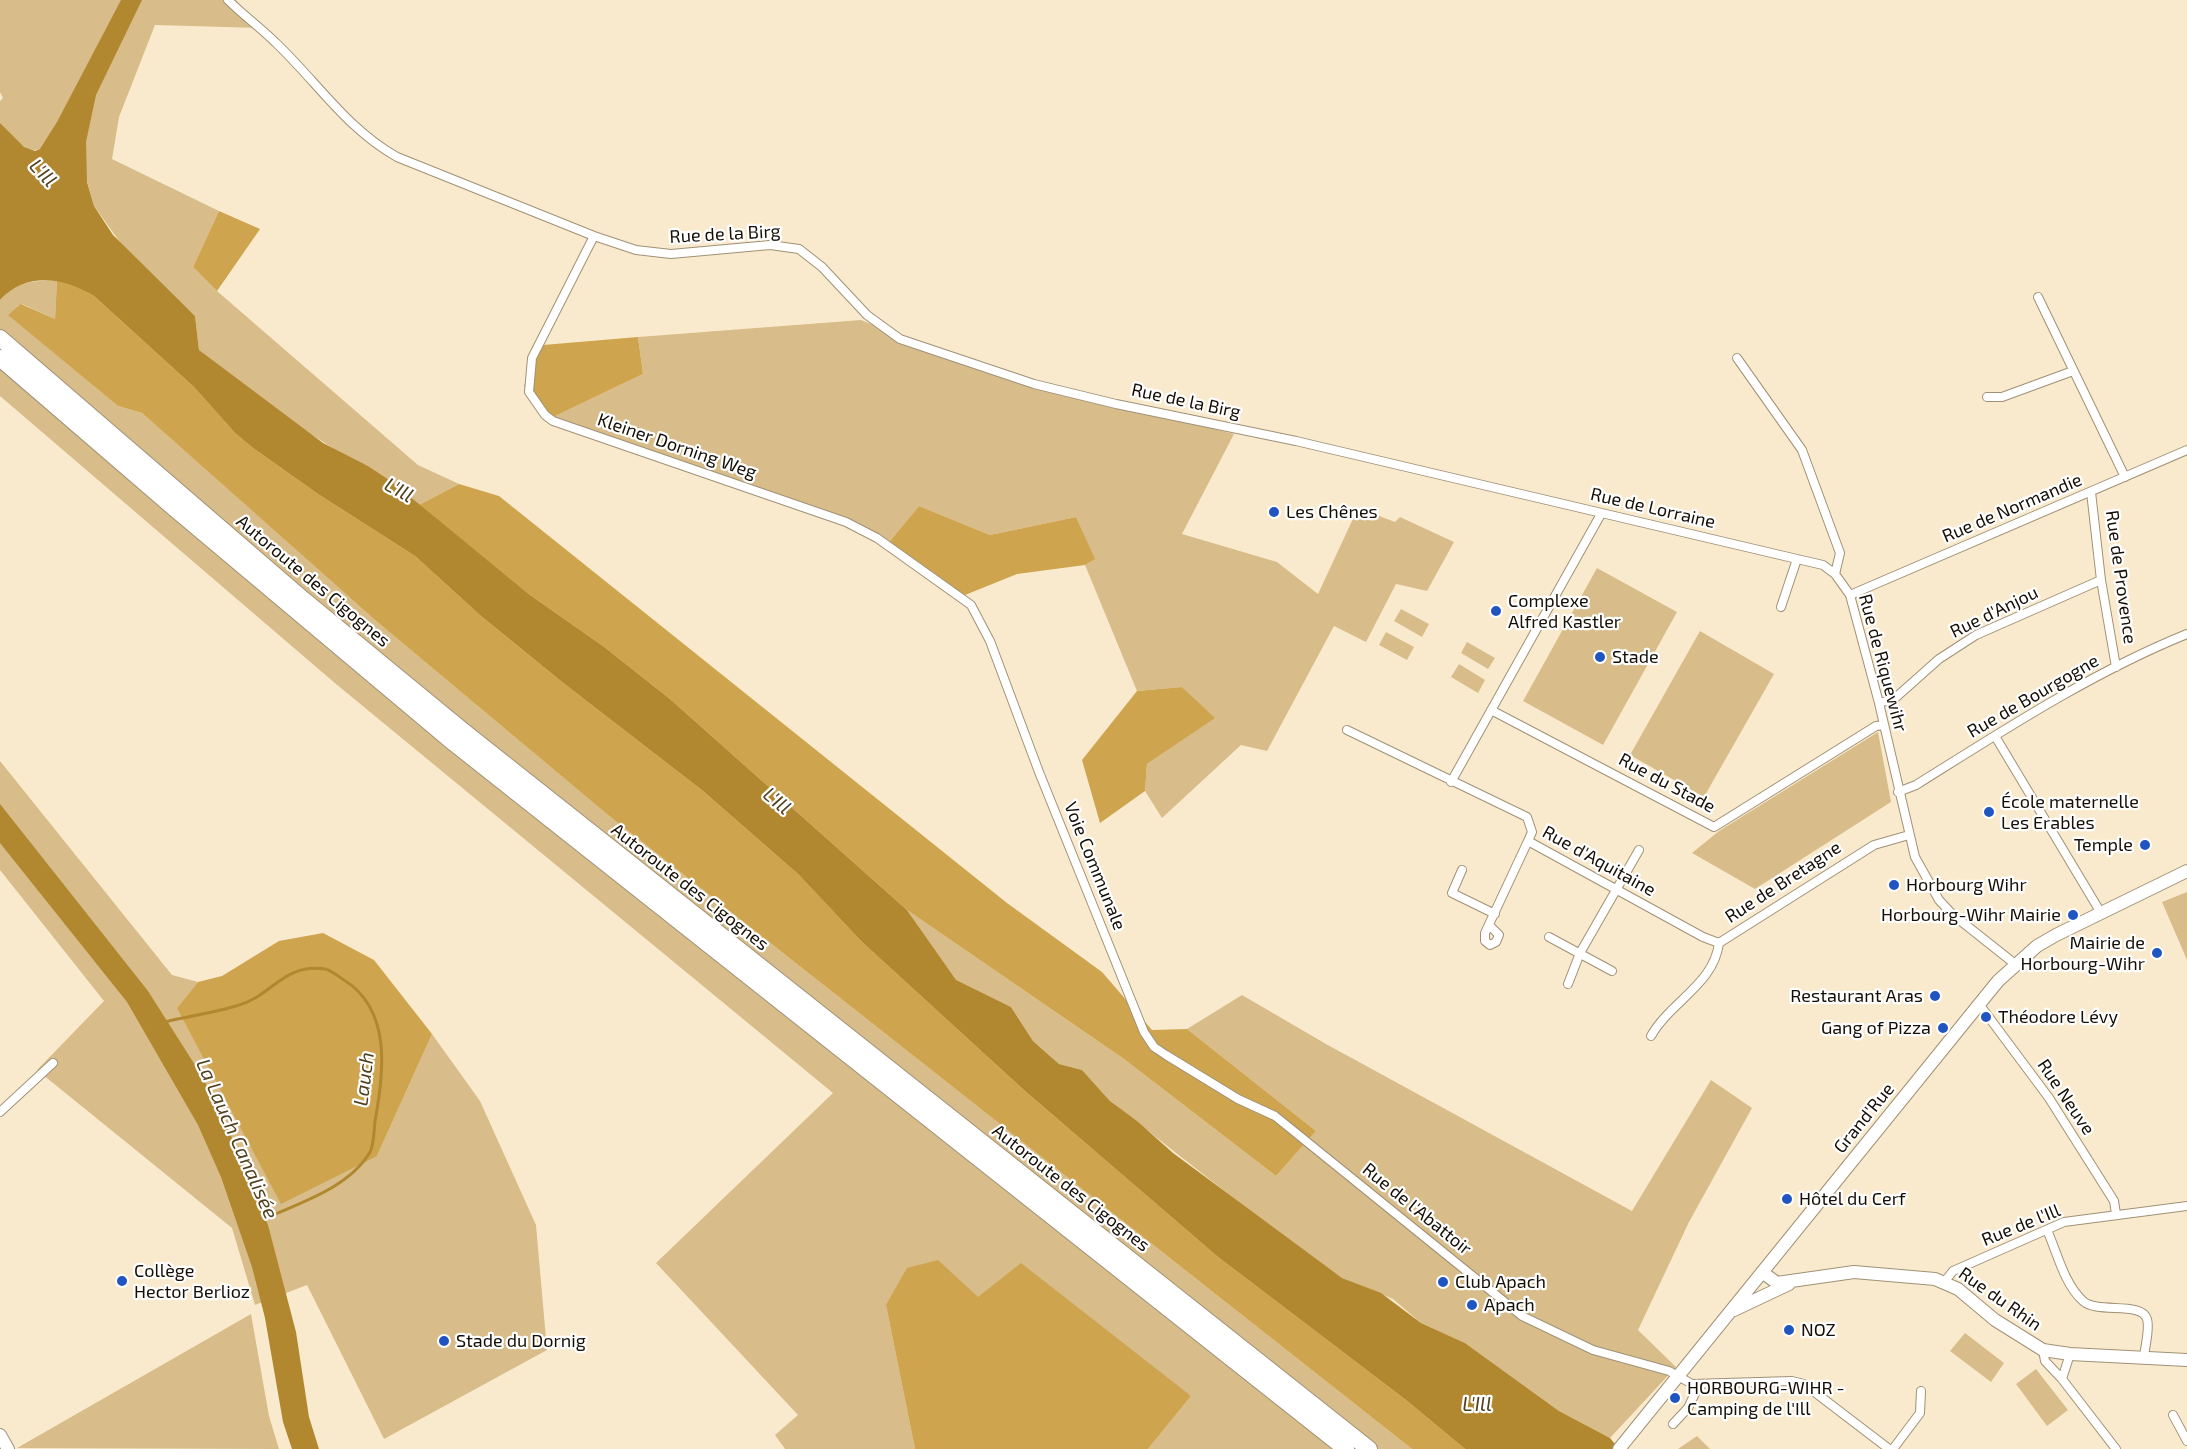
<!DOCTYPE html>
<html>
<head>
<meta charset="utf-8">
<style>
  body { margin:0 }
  canvas { display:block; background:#faeacd }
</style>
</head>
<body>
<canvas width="2187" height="1449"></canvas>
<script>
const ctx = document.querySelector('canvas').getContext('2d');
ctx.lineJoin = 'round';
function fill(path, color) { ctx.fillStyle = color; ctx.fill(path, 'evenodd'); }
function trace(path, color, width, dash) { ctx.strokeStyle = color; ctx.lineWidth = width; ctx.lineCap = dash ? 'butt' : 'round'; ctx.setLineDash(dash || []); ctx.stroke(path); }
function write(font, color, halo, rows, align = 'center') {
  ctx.font = font + ' "Exo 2",sans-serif'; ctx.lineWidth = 4.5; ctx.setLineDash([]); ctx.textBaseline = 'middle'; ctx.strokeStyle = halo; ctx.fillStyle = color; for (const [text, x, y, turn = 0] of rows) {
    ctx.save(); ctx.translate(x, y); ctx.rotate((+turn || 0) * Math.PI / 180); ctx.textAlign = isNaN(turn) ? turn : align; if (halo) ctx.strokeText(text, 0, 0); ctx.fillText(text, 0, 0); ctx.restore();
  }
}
fill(new Path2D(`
  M0,0H236L259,28L155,25L119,117L112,159L219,211L193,267L217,291L418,465L459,484L419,505L368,466L342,454L287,419L199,350L195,316L125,249L94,206L87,181L40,149C25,155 8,134 0,123V101L3,98L0,92Z
  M57,280L55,319L22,304L9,315L118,406L142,413L375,620L608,815L1412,1449H1148L1191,1396L978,1297L886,1305L915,1449H785L775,1435L798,1415L656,1263L833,1093L336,684L0,396V300C17,281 32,281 57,280Z
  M861,320L1002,377L1234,434L1182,534L1277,562L1318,594L1358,508L1395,522L1400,517L1454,542L1427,591L1396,584L1366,642L1334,626L1267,751L1241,745L1162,818L1145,791L1147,764L1214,718L1182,687L1137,691L1085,565L1094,559L1076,517L990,535L919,506L885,547L842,522L551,418L643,374L638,337Z
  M1597,568L1677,612L1603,745L1523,701Z
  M1401,609L1429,624L1422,637L1394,621Z
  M1700,631L1774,674L1704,797L1630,755Z
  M1386,632L1414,647L1407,660L1379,645Z
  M1467,642L1495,658L1488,669L1461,653Z
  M1459,664L1485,680L1478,693L1451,677Z
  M1878,732L1891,802L1755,889L1692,853L1719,831Z
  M0,761L172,975L198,982L177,1008L377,1156L432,1034L480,1101L536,1225L547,1350L384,1439L307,1285L255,1305L232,1228L37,1070L104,1001L0,870Z
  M2187,892V960L2162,902Z
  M907,910L1124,1059L1276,1176L1316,1131L1187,1029L1242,995L1326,1044L1632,1211L1711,1080L1752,1108L1689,1222L1638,1330L1676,1367L1610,1438L1559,1411L1465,1343L1421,1323L1393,1299L1342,1278L1269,1226L1110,1101L1082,1070L1059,1064L1033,1041L1011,1007L956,981Z
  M251,1314L269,1416L279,1449L17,1448Z
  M1965,1333L2004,1363L1991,1382L1950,1351Z
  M2036,1369L2068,1410L2047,1426L2016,1384Z
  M1697,1436L1710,1449H1678Z`), '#d8bd8a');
fill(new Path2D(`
  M219,211L260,229L217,291L193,267Z
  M57,280L81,288L94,296L194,387L235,433L253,448L318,494L415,556L481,616L562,682L703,791L798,874L862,942L1025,1091L1218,1257L1406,1400L1465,1449H1412L608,815L375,620L142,413L118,406L8,315L21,304L55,319Z
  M638,337L643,374L551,418L524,386L543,345Z
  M459,484L499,496L1007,903L1102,972L1152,1030L1187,1029L1316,1131L1276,1176L1124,1059L907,910L670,699L603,646L530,595L419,505Z
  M919,506L990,535L1076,517L1095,559L1085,565L1017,574L965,595L885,547Z
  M1182,687L1215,718L1147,764L1145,791L1100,823L1082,760L1137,691Z
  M323,933L374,960L432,1034L377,1156L281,1204L177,1008L198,982L222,976L279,941Z
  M938,1260L978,1297L1021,1263L1191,1396L1148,1449H915L886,1305L907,1268Z`), '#cea44e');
fill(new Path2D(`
  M121,0H142L96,95L86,142L87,182L94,206L113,235L195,316L199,350L323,443L368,466L392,482L530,595L603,646L670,699L907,910L956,980L1011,1007L1033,1041L1059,1064L1082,1070L1110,1101L1137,1121L1173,1153L1342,1278L1381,1293L1421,1323L1465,1343L1559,1411L1610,1438L1619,1449H1465L1406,1400L1218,1257L1025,1091L862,942L798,874L703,791L562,682L481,616L415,556L318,494L253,448L235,433L194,387L94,296C63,277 26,272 0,300V123L24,147L35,151L40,149L57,122Z
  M0,804L148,991L202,1076L227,1126L268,1225L296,1332L309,1417L319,1449H292L283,1422L265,1318L252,1267L221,1177L198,1125L127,1002L0,843Z`), '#b1882f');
trace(new Path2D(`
  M165,1022C189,1016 213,1013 236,1006C272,997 282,963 325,969C331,970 339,977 344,980C392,1010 384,1073 375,1121C374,1130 374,1145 370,1152C349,1188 299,1203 264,1219`), '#b1882f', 3);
const street = new Path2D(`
  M228,0C243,15 261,28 276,43C317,82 347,129 397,157L594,236L636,250L671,254L770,245L799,249L822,267L867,315L900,339L1034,384L1116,404L1296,441L1797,559L1823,565L1835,574
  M594,236L532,358L529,392L545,415L553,421L846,522L877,538L971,605L990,641L1039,772L1144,1032L1154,1047L1166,1055L1238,1099L1275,1116L1522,1316L1593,1350L1669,1371L1692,1384L1792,1381L1804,1384L1889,1449
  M2038,297L2125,477
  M1737,358L1802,450L1840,553L1835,574L1850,595L1879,703L1915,857L1939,900L1952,914L2015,964
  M1987,397H2002L2073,371
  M2091,492L2101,580L2116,667
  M1850,595L2187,450
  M1781,607L1797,559
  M1879,703L1894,699L1939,659L1976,635L2101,580
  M1491,710L1714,827L1876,726L1884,725
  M1347,730L1527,817L1532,832L1528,841L1703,937L1719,943
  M1995,736L2101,913
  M1451,782L1601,514
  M1898,792L1916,785C2004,730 2091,673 2187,634
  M1462,870L1452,893L1495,914
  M1489,925L1499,935L1496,942L1490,945L1485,941V933L1528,841
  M1549,937L1612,971
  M1568,984L1580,953L1639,850
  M1979,1004L2049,1098L2114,1201L2116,1214
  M1651,1036C1671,1001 1714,984 1719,943L1874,845L1909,835
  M0,1112L53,1063
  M2047,1230C2057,1252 2064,1284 2083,1301C2097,1314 2142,1301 2147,1319C2150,1329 2145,1346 2144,1357
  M1945,1281L1953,1271L2064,1222L2187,1206
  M2043,1350L2045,1361L2062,1379L2116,1449
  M2062,1379L2070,1354
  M2173,1415L2187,1441
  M1673,1424L1688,1408L1699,1385
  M1893,1449L1920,1413L1921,1391`);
const secondary = new Path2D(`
  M1762,1272L1777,1283L1854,1272L1935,1279L1958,1289L1995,1320L2043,1350L2070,1354L2187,1360
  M1734,1310L1789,1284
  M0,1435L8,1449
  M1619,1449L1998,981L2037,946L2056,935L2187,871`);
const highway = new Path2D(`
  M0,338L305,601L463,731L1369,1449
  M0,358L174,508L454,743L1346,1449`);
trace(street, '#a09176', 10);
trace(secondary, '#a09176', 14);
trace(highway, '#a09176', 18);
trace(street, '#fff', 8);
trace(secondary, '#fff', 12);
trace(highway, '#fff', 16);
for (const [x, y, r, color] of [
  [1274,512,6,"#2054c1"],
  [1496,611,6,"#2054c1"],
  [1600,657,6,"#2054c1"],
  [1989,812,6,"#2054c1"],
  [2145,845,6,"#2054c1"],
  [1894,885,6,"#2054c1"],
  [2073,915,6,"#2054c1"],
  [2157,953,6,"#2054c1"],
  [1935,996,6,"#2054c1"],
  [1986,1017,6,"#2054c1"],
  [1943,1028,6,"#2054c1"],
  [1787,1199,6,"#2054c1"],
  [122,1281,6,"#2054c1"],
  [1443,1282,6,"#2054c1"],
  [1472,1305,6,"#2054c1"],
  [1789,1330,6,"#2054c1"],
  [444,1341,6,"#2054c1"],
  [1675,1398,6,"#2054c1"]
]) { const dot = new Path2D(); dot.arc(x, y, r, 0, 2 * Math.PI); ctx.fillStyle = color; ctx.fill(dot); trace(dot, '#fff', 2); }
write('18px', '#140e05', '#fff', [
  ["Rue de la Birg",725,234,-3],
  ["Rue de la Birg",1186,401,12],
  ["Kleiner Dorning Weg",677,446,19],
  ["Rue de Lorraine",1653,508,13],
  ["Rue de Normandie",2012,508,-23],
  ["Rue de Provence",2121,577,82],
  ["Autoroute des Cigognes",313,581,40],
  ["Rue d'Anjou",1994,612,-26],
  ["Rue de Riquewihr",1883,663,75],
  ["Rue de Bourgogne",2033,696,-30],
  ["Rue du Stade",1667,783,28],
  ["Rue d'Aquitaine",1599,861,29],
  ["Voie Communale",1095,866,68],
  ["Rue de Bretagne",1783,882,-33],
  ["Autoroute des Cigognes",690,887,38],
  ["Rue Neuve",2066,1097,56],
  ["Grand'Rue",1864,1118,-51],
  ["Autoroute des Cigognes",1071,1188,38],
  ["Rue de l'Abattoir",1417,1209,39],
  ["Rue de l'Ill",2021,1225,-22],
  ["Rue du Rhin",2000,1299,35]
]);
write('18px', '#140e05', '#fff', [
  ["Les Chênes",1286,512],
  ["Complexe",1508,601],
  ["Alfred Kastler",1508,622],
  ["Stade",1612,657],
  ["École maternelle",2001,802],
  ["Les Erables",2001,823],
  ["Temple",2133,845,"right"],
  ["Horbourg Wihr",1906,885],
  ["Horbourg-Wihr Mairie",2061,915,"right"],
  ["Mairie de",2145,943,"right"],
  ["Horbourg-Wihr",2145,964,"right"],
  ["Restaurant Aras",1923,996,"right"],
  ["Théodore Lévy",1998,1017],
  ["Gang of Pizza",1931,1028,"right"],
  ["Hôtel du Cerf",1799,1199],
  ["Collège",134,1271],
  ["Hector Berlioz",134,1292],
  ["Club Apach",1455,1282],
  ["Apach",1484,1305],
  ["NOZ",1801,1330],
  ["Stade du Dornig",456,1341],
  ["HORBOURG-WIHR -",1687,1388],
  ["Camping de l'Ill",1687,1409]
], 'left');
write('italic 20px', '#52401c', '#fff', [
  ["L'Ill",43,173,47],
  ["L'Ill",399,490,29],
  ["L'Ill",777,801,40],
  ["Lauch",364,1079,-83],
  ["La Lauch Canalisée",237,1139,66],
  ["L'Ill",1477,1404]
]);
</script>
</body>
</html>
